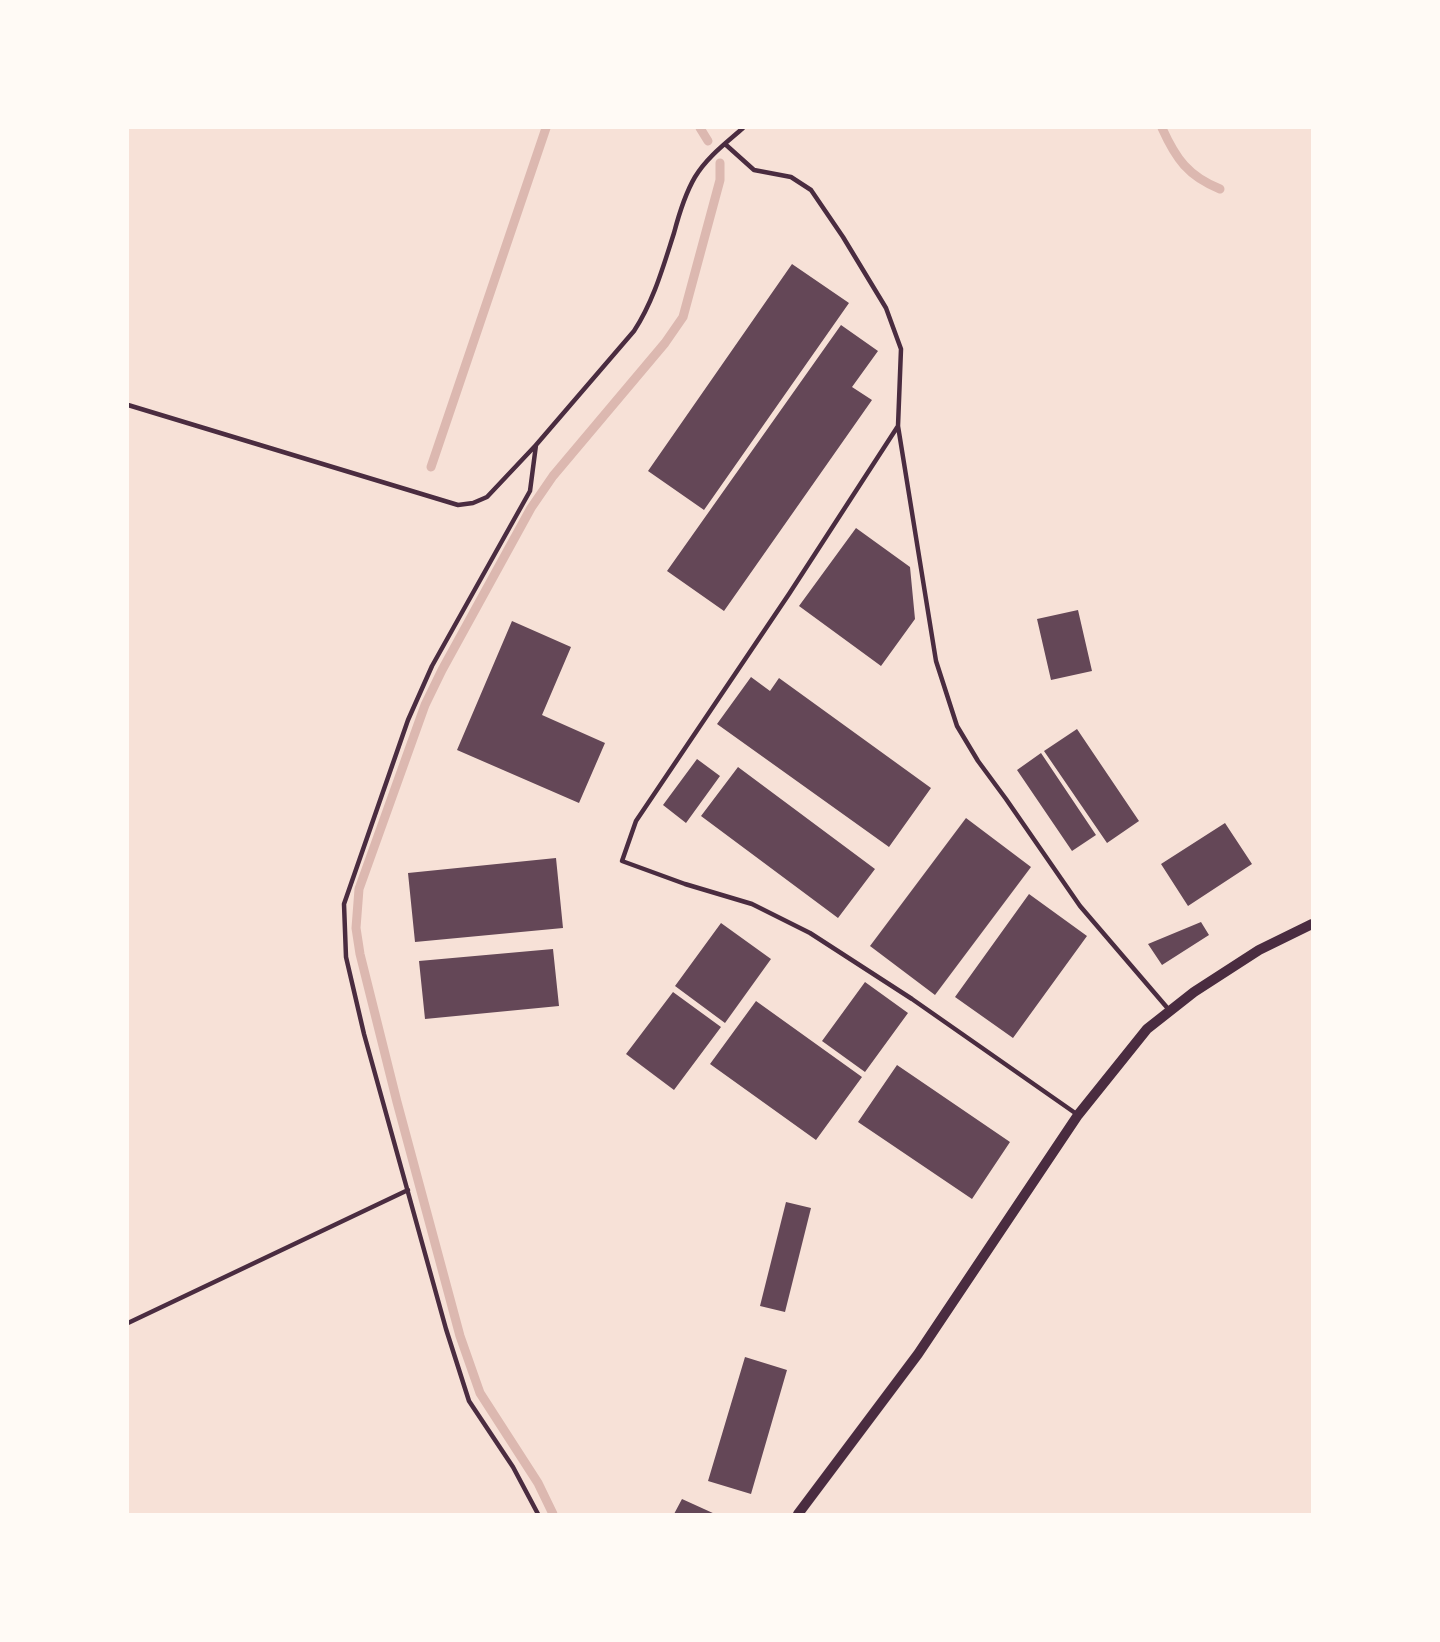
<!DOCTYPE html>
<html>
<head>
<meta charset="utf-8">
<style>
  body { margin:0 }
  #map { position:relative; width:1440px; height:1642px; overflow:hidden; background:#f7e1d7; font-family:Raleway,sans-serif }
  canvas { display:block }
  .frame { position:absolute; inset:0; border:129px solid #fffaf5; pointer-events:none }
</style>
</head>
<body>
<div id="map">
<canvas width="1440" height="1642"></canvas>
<div class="frame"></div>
</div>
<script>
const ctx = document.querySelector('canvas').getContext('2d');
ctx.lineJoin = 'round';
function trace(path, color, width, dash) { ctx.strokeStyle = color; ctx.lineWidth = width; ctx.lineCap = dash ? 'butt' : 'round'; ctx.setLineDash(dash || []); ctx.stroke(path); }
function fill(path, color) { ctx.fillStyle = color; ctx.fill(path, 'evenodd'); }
trace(new Path2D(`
  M700,128L708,141
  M1162,128C1176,159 1188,176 1220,189
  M431,467L546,128
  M553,1514L538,1483L480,1393L460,1336L397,1102L360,954L356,928L359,889L425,705L442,670L531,508L553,476L665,343L683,317L720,180V163`), '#dcb8b0', 9);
fill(new Path2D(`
  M792,264L849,303L704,510L648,471Z
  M841,325L878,351L852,387L872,400L724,611L667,571Z
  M856,528L910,567L915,619L881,666L799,606Z
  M1078,610L1092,671L1051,680L1037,619Z
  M512,621L571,647L542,715L605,743L579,803L457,750Z
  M751,677L770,691L779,678L931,788L889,847L717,724Z
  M1077,729L1139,821L1107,843L1044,751Z
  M1041,753L1096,835L1072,851L1017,770Z
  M697,759L720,776L686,823L663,805Z
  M738,767L875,869L838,918L701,816Z
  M966,818L1031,867L935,995L870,946Z
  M1225,823L1252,864L1188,906L1161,864Z
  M556,858L563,928L415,942L408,873Z
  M1029,894L1087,936L1013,1038L955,997Z
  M1201,922L1209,935L1162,965L1148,944Z
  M721,923L771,959L725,1023L675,986Z
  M553,949L559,1006L425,1019L419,961Z
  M865,982L908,1013L865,1072L822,1041Z
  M673,992L721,1027L674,1090L626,1054Z
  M756,1001L862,1077L816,1140L710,1064Z
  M897,1065L1010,1142L972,1199L858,1122Z
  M786,1202L811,1208L785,1312L760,1306Z
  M745,1357L787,1370L751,1494L708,1481Z
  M682,1499L715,1514H674Z`), '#644757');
trace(new Path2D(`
  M725,144L754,170L791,177L811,190L843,237L886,308L901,349L898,426L936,661L957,726L978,761L1006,799L1080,906L1170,1011
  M128,405L458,505L473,503L487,497L536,445L634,331C654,300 663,267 674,233C679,214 685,194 695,177C707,157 726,143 743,128
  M898,426L789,594L636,821L622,861L685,884L752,904L810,933L912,999L1078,1115
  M536,445L530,491L432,666L408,720L344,904L346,957L364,1034L446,1329L469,1401L513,1467L538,1514
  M128,1323L408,1190`), '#4a2c40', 4.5);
trace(new Path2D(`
  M798,1514L918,1354L1078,1115L1147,1029L1194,992L1259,950L1312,924`), '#4a2c40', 10);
</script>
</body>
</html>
